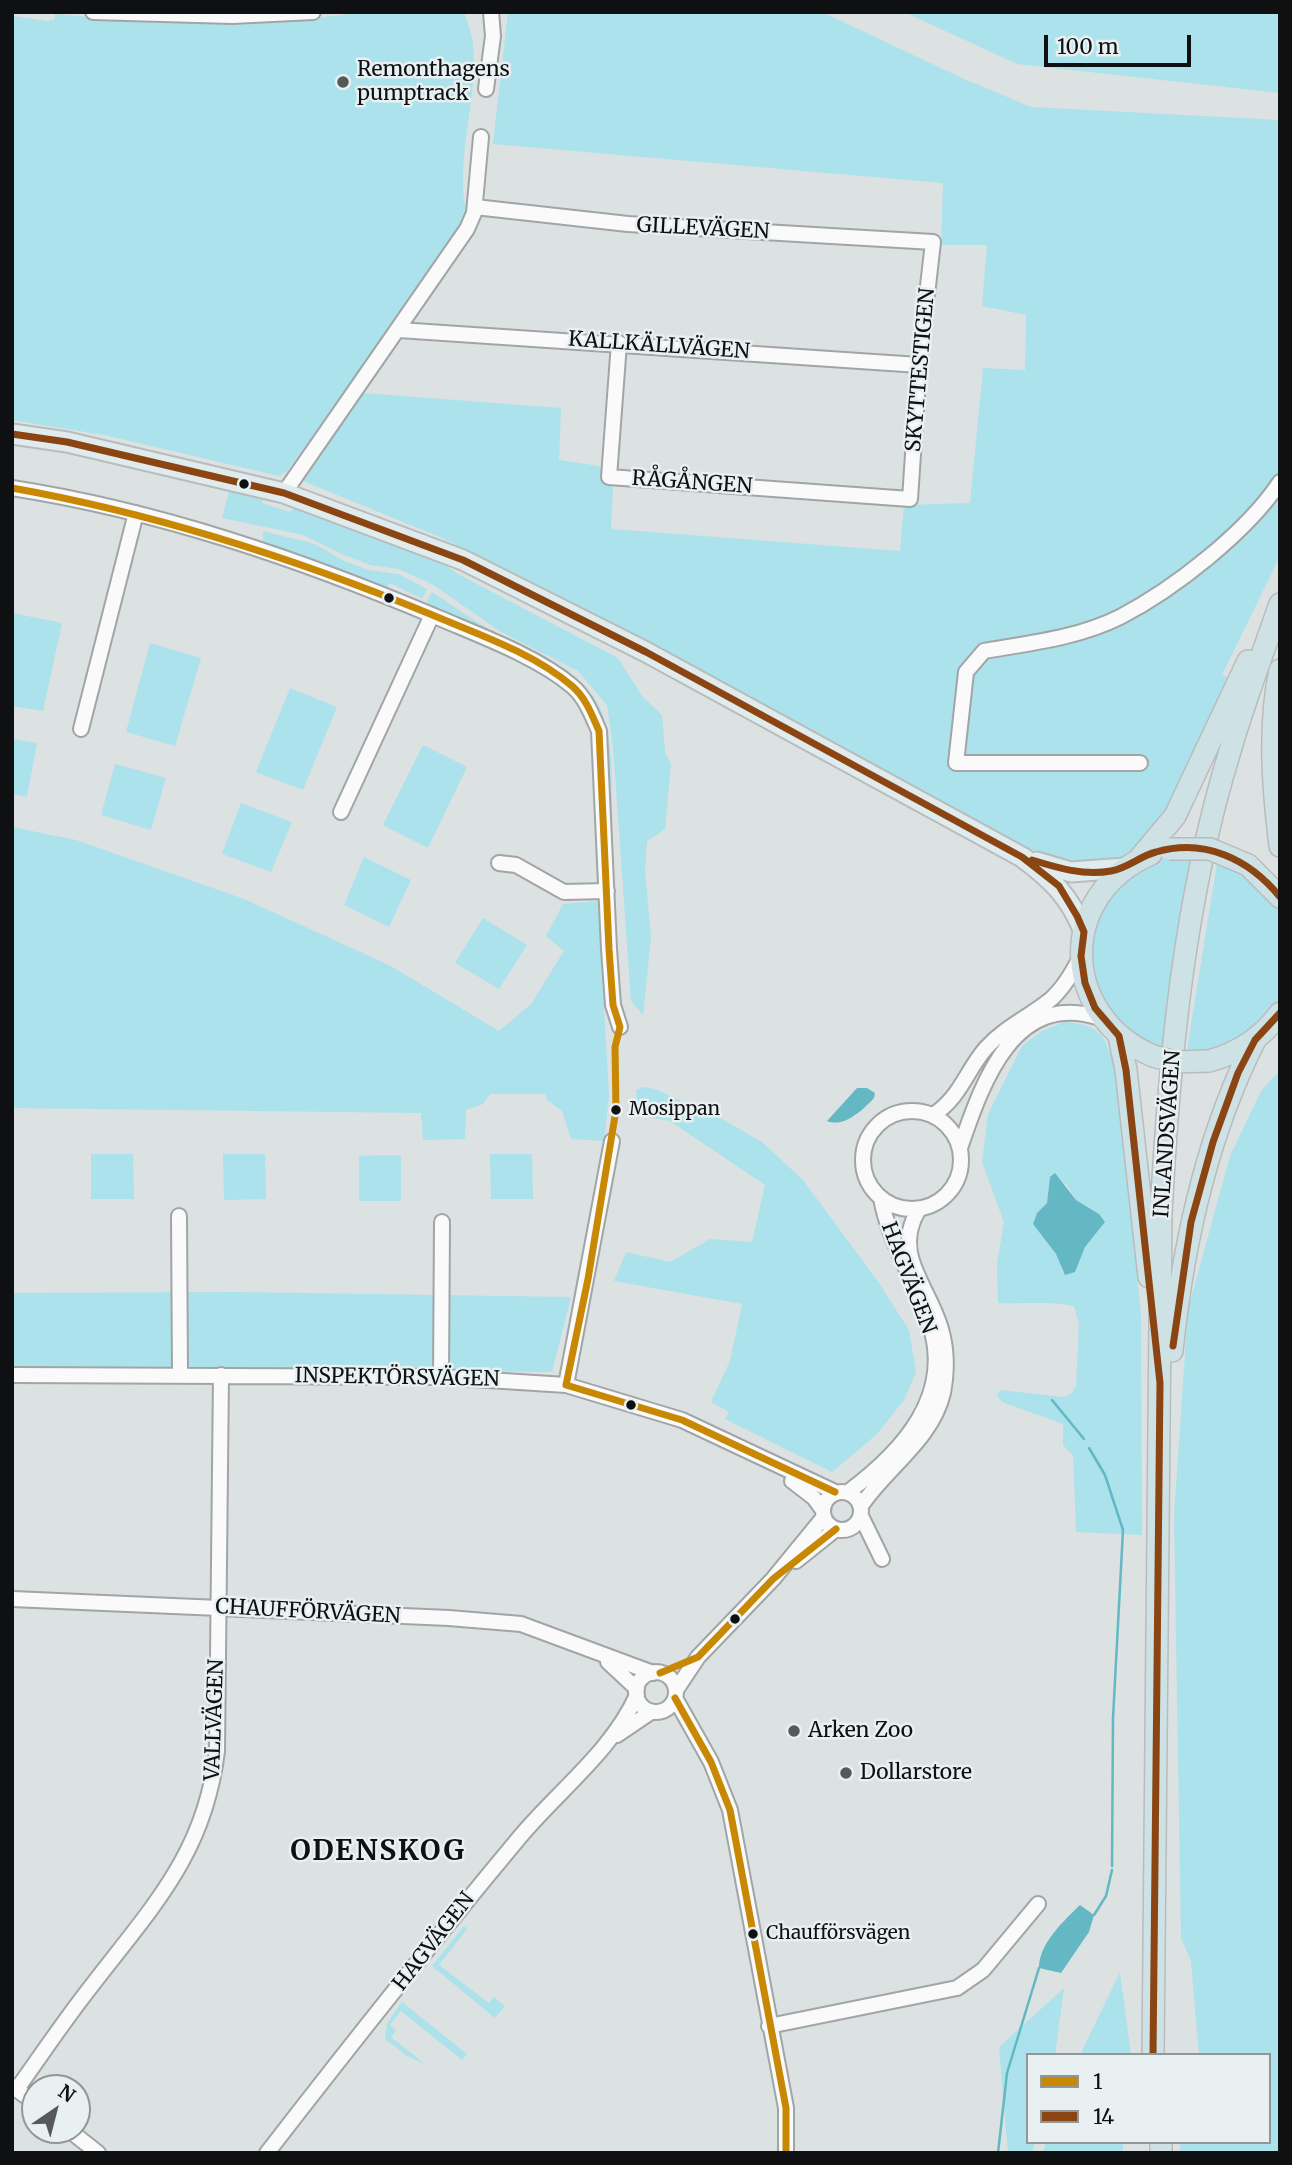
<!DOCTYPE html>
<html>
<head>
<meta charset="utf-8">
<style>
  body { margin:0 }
  #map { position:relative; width:1292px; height:2165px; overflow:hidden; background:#dce1e2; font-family:Merriweather,serif }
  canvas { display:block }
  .frame { position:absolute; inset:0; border:14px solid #0e1011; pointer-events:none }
  .legend { position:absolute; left:1026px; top:2053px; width:245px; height:91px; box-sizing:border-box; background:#e8f0f2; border:2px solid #919698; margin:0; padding:9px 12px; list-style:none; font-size:21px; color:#0e1011 }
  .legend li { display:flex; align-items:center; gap:14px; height:35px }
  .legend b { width:35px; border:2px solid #919698 }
  .north { position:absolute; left:21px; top:2074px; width:70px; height:70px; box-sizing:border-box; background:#e8f0f2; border:2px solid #919698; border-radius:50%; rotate:35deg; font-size:19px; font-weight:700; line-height:28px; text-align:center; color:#0e1011 }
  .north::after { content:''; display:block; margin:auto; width:24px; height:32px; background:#56595a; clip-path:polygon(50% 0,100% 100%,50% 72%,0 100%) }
  .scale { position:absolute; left:1044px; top:35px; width:147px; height:32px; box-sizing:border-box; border:4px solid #0e1011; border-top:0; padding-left:9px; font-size:21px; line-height:24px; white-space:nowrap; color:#0e1011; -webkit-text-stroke:5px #e8f0f2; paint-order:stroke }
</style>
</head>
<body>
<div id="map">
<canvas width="1292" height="2165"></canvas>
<div class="frame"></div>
<ul class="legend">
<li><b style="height:9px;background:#c88803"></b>1</li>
<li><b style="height:9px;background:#8b4513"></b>14</li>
</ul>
<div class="north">N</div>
<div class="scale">100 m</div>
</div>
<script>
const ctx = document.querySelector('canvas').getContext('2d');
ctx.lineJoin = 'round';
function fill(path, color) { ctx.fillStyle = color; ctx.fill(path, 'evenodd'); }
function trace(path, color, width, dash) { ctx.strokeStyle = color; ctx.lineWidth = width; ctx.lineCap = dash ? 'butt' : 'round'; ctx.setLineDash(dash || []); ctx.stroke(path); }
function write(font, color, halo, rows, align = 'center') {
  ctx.font = font + ' Merriweather,serif'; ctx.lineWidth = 5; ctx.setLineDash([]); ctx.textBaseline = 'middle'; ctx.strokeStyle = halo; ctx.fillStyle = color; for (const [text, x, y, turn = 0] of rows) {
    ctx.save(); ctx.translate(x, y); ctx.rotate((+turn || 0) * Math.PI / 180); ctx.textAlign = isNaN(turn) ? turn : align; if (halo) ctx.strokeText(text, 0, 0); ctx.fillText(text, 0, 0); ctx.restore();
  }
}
fill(new Path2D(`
  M464,12C467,22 472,33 473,44C479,102 451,166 469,222L287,471L279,476L104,435L12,420V16L48,21L55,19V14L150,22L270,23L360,13Z
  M508,12H822L962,78L1031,107L1280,120V556L1222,675L1230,678L1172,812L1127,860L1079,868L1018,845L647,641L440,537L303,481L362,393L561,408L559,460L599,466L613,487L611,529L900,551L904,505L970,503L983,368L1025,370L1026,315L982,306L987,245H941L943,183L493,144Z
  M904,12H1280V93L1017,64Z
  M230,488L263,498L262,503L290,512L296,506L433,556L456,573L618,658L642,696L662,715L665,752L671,764L665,829L647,841L645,871L651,937L643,1015L631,1001L613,746L607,705L578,671L501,632L432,584L398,569L370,565L342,554L303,535L222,518Z
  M263,531L315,544L344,561L369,570L398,574L427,589L422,599L390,583L387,587L263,542Z
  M432,592C453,606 473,620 495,633C532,655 582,668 601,710C615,743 611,787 612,822H609L584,690L473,626L426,604Z
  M12,613L62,623L43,711L12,706Z
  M150,643L201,658L175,746L126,732Z
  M290,688L337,707L303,790L256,772Z
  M12,739L37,743L27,797L12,794Z
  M423,745L467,767L428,848L383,825Z
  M115,764L166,778L151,830L101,815Z
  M241,803L292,822L271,872L222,854Z
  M12,827L76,840L244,899L389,965L499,1031L531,1004L564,951L546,936L563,904L598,901L609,1095L604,1141L571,1139L562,1111L547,1100L545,1094H490L483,1104L466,1110L465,1139L423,1140L421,1113L12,1108Z
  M1195,853L1161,1052L1109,1019L1086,961L1101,900L1149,860Z
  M364,857L411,880L389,927L344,905Z
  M1218,857L1232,863L1276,904L1280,911V998L1276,1007L1267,1019L1231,1047L1186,1056Z
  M483,918L527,945L499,989L455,963Z
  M1064,1022C1103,1024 1105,1038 1117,1071L1141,1315L1142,1535L1076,1532L1073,1455L1063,1445V1424L1002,1402L997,1396L1000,1390L1063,1397L1071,1394L1076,1386L1079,1324L1074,1306C1049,1301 1023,1304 998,1303L997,1264L1004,1222L982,1162L988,1114L1022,1046L1042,1031ZM1050,1177L1066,1184L1076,1200L1099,1214L1105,1222L1085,1247L1075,1272H1062L1061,1261L1033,1224L1037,1213L1047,1203Z
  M1280,1070V2153H1179L1181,2142H1269V2055H1199L1191,1961L1181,1938L1174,1516L1188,1309L1230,1156L1261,1091Z
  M643,1087L655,1089L724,1120L762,1142L803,1180L879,1283L909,1330L916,1372L904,1400L877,1434L832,1472L725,1419L729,1412L711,1402L730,1361L742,1304L614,1281L626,1252L670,1262L710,1239L752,1242L765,1185L670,1121L638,1116L636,1090Z
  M91,1154H133L134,1199H91Z
  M223,1154H265L266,1199L224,1200Z
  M490,1154H532L533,1199H491Z
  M401,1155V1201H359V1156Z
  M236,1292L571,1297L552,1372L12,1367V1293Z
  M464,1926L467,1929L439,1965L489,2003L494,1997L505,2006L495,2018L432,1966Z
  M1120,1972L1131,2055H1080Z
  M1064,1988L1055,2055H1028V2142H1035L1032,2153H1008L999,2047Z
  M402,2002L467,2054L462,2060L401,2011L390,2025L396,2031L391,2037L425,2064L407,2056L385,2039L387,2023Z
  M1046,2142H1123V2153H1043Z`), '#abe2eb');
fill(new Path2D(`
  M857,1088H867L875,1093L874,1098C863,1110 844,1128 827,1121Z
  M1055,1173L1076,1200L1099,1214L1105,1222L1085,1247L1075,1272L1065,1275L1056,1254L1033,1224L1037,1213L1047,1203L1050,1177Z
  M1080,1905L1094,1915L1089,1932L1061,1973L1039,1968C1039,1943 1064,1921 1080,1905Z`), '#63b8c4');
trace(new Path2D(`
  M1052,1400L1084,1439
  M1089,1448L1105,1475L1123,1530L1113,1718L1112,1866
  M1094,1915L1106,1896L1112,1870
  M998,2153L1007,2073L1039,1968`), '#63b8c4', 2.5);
const minor = new Path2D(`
  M93,12L232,16L313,12
  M486,89L493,36L491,12
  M475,207L628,224L933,242L919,365L910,499L609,477L619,343
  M399,330L919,365
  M12,488C160,511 302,560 439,618C481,636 538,657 572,686C586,698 592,715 599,731L609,949L613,1005L620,1027
  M284,493L467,229L474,213L481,137
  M81,729L136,513
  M1140,763H956L966,672L984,651C1030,643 1078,638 1120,617C1174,589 1247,532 1280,482
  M341,812L432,615
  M499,863L516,865L564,892L607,891
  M863 1160a49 49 0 1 1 98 0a49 49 0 1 1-98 0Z
  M933,1115C960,1098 966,1071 986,1048C1005,1027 1029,1017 1050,1000C1064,988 1073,972 1081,956
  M960,1148C982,1084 1014,987 1103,1019
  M179,1216L180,1374
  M12,1375L441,1377L566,1385L682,1420L835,1492
  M441,1377L442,1222
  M566,1385L612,1141
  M792,1481L814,1498L822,1509
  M823 1511a19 19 0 1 1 38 0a19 19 0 1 1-38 0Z
  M848,1492C902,1452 955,1395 929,1322C915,1280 889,1243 881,1198
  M861,1506C886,1468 932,1440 943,1393C947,1372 947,1350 941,1329C929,1286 891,1254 919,1209
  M861,1516L882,1559
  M796,1561L836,1529
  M12,1599L449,1618L521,1624L653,1673
  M608,1662L637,1689
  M636 1692a20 20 0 1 1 40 0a20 20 0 1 1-40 0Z
  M676,1690L698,1657L773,1579L823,1518
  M675,1698L711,1762L730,1810L786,2108V2153
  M617,1735L651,1712
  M769,2026L957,1988L983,1970L1038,1904
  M12,2086L35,2103
  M17,2089C42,2054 66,2018 93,1984C153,1906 205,1853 217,1751L221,1375
  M69,2130L98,2153
  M267,2153C349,2047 433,1941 519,1838C558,1791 612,1751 637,1695`);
const major = new Path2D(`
  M12,434L67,442L284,493L463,560L646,652L1022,857C1052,879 1070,897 1084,932
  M1037,862L1071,872L1125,868`);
const highway = new Path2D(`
  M1280,670C1268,727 1273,788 1280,846
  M1151,854C1056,895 1060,1016 1153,1056
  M1139,859L1175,816L1248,661
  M1248,865L1280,897
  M1119,1036L1126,1070L1149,1277
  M1209,1061C1239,1053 1262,1038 1280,1013
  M1172,1351C1183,1244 1206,1137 1255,1040
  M1153,2055L1161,1215C1169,1060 1184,900 1230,751C1244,702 1263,653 1280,604
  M1161,2153V2142`);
trace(minor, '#a1a5a6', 18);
trace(major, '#b9bcbc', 23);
trace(highway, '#b9bcbc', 24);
trace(minor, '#fafafb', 14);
trace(major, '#dfebed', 19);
trace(highway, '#cee2e5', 21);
const highwayBridge = new Path2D(`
  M1169,849H1210L1248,865
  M1153,1056L1175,1062L1209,1061`);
trace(highwayBridge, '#b9bcbc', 24, []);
trace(highwayBridge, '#cee2e5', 21);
trace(new Path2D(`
  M12,488C157,514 294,558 430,614C477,634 532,652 572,686C586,698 592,715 599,731L609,949L613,1005L620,1027L615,1047L616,1110L588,1279L566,1385
  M566,1385L682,1420L835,1492
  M660,1673L698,1657L773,1579L836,1529
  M675,1698L711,1762L730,1810L786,2108V2153`), '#c88803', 7);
trace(new Path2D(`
  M12,434L67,442L284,493L463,560L646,652L1022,857L1059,886L1077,916L1084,932L1081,956L1085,983L1095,1008L1119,1036L1126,1070L1160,1383L1153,2055
  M1032,860C1058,868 1084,876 1111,871C1128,868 1140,856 1156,852C1205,838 1249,859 1280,897
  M1173,1346L1191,1222L1213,1142L1238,1073L1255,1040L1280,1013`), '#8b4513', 7);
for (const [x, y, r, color] of [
  [343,82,7,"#56595a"],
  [244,484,6,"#0e1011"],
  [389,598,6,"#0e1011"],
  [616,1110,6,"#0e1011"],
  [631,1405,6,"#0e1011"],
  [735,1619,6,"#0e1011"],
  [794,1731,7,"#56595a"],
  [846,1773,7,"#56595a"],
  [753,1934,6,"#0e1011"]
]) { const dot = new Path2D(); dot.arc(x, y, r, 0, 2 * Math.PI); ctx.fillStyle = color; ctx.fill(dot); trace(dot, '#e8f0f2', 2.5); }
write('19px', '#0e1011', '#e8f0f2', [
  ["Mosippan",629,1110],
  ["Chaufförsvägen",766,1934]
], 'left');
write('21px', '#0e1011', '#e8f0f2', [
  ["Remonthagens",357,70],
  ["pumptrack",357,94],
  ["Arken Zoo",808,1731],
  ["Dollarstore",860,1773]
], 'left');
write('21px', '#0e1011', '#e8f0f2', [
  ["GILLEVÄGEN",703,229,3],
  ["KALLKÄLLVÄGEN",659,346,4],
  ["SKYTTESTIGEN",921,370,-85],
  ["RÅGÅNGEN",692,483,4],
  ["INLANDSVÄGEN",1168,1134,-86],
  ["HAGVÄGEN",908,1278,69],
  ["INSPEKTÖRSVÄGEN",397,1378,1],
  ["CHAUFFÖRVÄGEN",308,1612,3],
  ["VALLVÄGEN",215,1720,-88],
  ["HAGVÄGEN",434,1942,-52]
]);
ctx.letterSpacing = '2px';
write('bold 28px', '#0e1011', '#e8f0f2', [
  ["ODENSKOG",378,1852]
]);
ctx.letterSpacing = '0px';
</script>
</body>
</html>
